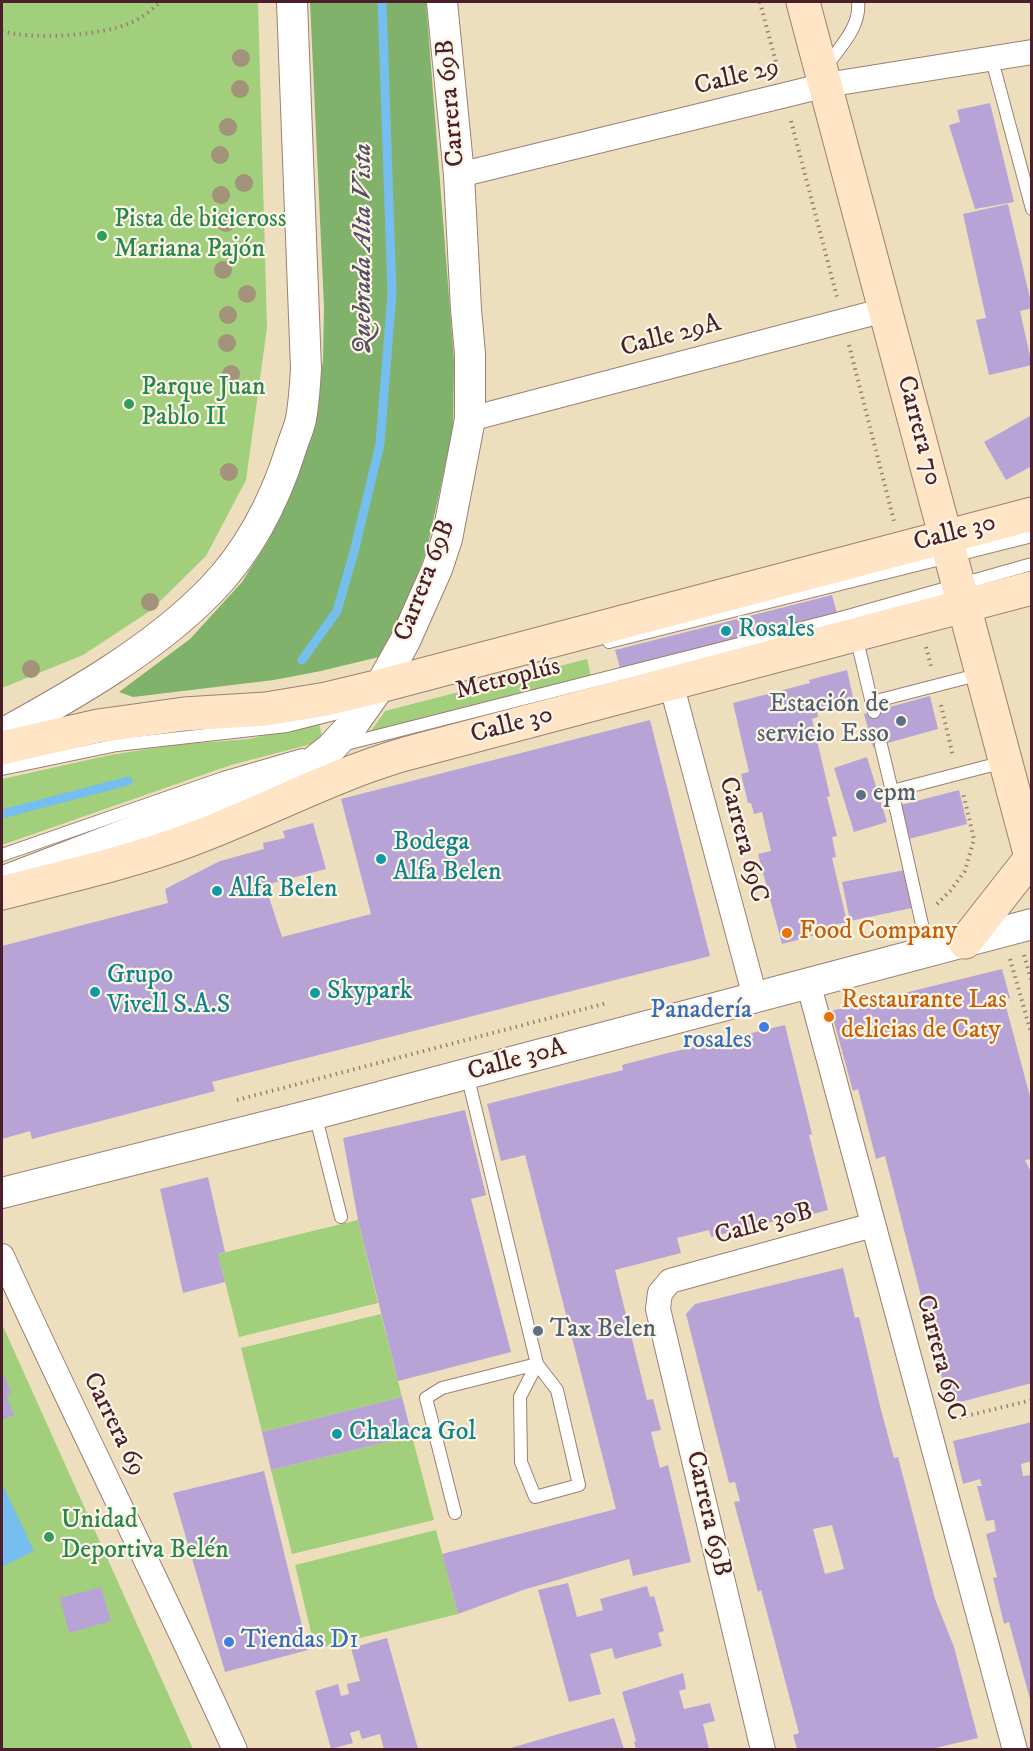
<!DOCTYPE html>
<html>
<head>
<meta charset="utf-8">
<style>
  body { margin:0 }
  #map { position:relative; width:1033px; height:1751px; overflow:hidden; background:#eddfbd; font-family:"IM FELL DW Pica",serif }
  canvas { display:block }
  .frame { position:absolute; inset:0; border:3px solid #4a1f2b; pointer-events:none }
</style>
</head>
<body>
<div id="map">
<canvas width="1033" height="1751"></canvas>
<div class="frame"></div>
</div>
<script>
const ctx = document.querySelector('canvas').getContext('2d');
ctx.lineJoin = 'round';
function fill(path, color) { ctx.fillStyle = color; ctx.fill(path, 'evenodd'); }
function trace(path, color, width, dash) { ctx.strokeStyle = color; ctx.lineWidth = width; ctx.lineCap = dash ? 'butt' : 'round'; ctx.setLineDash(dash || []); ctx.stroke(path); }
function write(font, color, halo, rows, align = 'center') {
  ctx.font = font + ' "IM FELL DW Pica",serif'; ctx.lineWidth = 4.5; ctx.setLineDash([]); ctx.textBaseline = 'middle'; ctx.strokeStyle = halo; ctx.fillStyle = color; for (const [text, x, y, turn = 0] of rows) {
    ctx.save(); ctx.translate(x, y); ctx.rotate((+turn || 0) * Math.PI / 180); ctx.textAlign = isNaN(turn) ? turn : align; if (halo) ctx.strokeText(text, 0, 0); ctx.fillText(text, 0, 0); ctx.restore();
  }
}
fill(new Path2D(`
  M2,2H258L267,328L246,480L206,556L150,611L83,655L2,688Z
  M587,659L591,676L369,734L385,711Z
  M319,723L323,741L231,765L2,845V779L110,755L173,745L249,739Z
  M358,1220L378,1303L239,1337L218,1254Z
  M381,1314L402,1397L262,1432L241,1348Z
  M2,1324L193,1749H2Z
  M412,1436L434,1520L292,1554L271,1470Z
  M436,1530L458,1614L315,1649L295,1565Z`), '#a2cf7c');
fill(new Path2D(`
  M310,2H426L454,361L453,430L427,549L400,622L383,656L321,671L274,680L133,697L119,692L190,639L242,582L268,541L286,502L311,434L323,360L324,307Z`), '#81b26c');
fill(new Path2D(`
  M2,1483L34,1551L2,1567Z`), '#75beed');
trace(new Path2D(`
  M302,660L337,611L354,552L380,444L392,293L382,2
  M2,814L128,781`), '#75beed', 9);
fill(new Path2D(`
  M990,103L1014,202L975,209L949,125L960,122L957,110Z
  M1008,204L1032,307V308L1020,311L1032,365L989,375L976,320L986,318L963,214Z
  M1030,416L1032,419V466L1006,480L984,442Z
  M832,595L837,613L620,668L615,650Z
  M847,670L854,702L817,711L818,717L812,719L830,796L827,797L837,836L832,837L836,857L832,858L847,922L815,930L816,935L782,944L758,854L771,851L762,812L754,814L751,803H748L741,774L749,772L733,703L810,683L809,680Z
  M930,696L938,729L873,747L864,714Z
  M650,720L710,956L212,1082L215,1091L32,1139L30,1131L2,1139V946L168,903L165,889L220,861L264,849L263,843L285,838L283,831L313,823L326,869L273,883L268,894L282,937L371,914L341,799Z
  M867,757L887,822L854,832L834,768Z
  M959,790L967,824L905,840L897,806Z
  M905,870L912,908L850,921L842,882Z
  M1002,969L1010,998L1004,999L1032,1104V1159L1025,1160L1032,1174V1383L949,1405L885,1156L876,1159L858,1089L853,1091L831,1011Z
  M785,1025L812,1134L809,1135L828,1210L780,1223L779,1220L711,1237L709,1230L677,1238L681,1253L615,1270L647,1400L653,1399L661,1430L651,1432L660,1468L668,1465L691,1562L633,1576L629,1559L523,1590L458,1614L442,1554L616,1509L525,1155L501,1161L487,1104L623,1070L622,1065L664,1054Z
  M465,1110L486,1195L471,1199L511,1352L398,1381L358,1220L343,1138Z
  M208,1177L225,1252L218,1254L225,1282L183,1293L160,1189Z
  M843,1268L855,1318L859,1317L881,1410L894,1458L898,1457L935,1599L954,1647L978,1738L931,1749H797L793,1735L799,1733L761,1590L758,1592L734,1502L740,1501L735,1482L729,1483L686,1314L695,1304ZM832,1525L844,1569L825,1574L813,1529Z
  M2,1370L11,1393L6,1396L14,1415L2,1420Z
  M402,1397L412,1436L271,1470L262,1432Z
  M1032,1422V1461L1021,1464L1023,1476L1032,1475L1031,1703L1009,1622L1004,1624L993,1578L997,1577L986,1534L996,1531L994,1520L986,1521L977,1486H982L980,1479L963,1484L953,1441Z
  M264,1471L308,1650L225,1672L173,1493Z
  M568,1583L577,1617L603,1610L600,1599L647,1586L650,1597L654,1596L664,1631L658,1633L662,1646L615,1659L612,1648L590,1654L601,1694L569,1702L538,1590Z
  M101,1587L111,1621L69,1633L60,1598Z
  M387,1638L418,1749H384L380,1734L362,1739L359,1730L350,1733L353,1743L331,1749L315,1691L338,1684L341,1696L349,1694L347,1684L360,1681L351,1648Z
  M683,1673L686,1689L679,1691L684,1709L710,1703L715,1721L703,1724L709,1749H636L634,1742L636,1741L622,1692Z
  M614,1718L624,1749H507Z`), '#b8a3d6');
const service = new Path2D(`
  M992,60L1032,209
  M825,68C839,48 861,27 858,2
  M856,636L874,712
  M609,642L1032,536
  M872,702L981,674
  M342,745L837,619L1032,564
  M881,745L892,791L1004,762
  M2,769L117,745L287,726L358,708
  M892,791L928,951
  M2,855L223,778L302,755
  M315,1114L341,1217
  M537,1364L557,1390L579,1485L535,1497L521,1462L520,1397Z
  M455,1513L426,1398L442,1388L537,1364L467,1074`);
const minor = new Path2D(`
  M459,175L826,85L1032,52
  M470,419L885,310
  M675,698L755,997
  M808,982L1015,1750
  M2,1256C77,1422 160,1584 235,1750
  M763,1750L658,1309L660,1293L670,1281L873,1225`);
const tertiary = new Path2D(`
  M2,734C73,695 154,649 211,590C249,551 275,500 291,449C294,439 299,429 301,419C304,402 305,386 306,369L292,2
  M9,879L199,806L263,785L291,774L312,763L331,748L354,723L380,686L405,641L437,569L447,539L470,419V354L466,309L459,175L442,2
  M2,1193L315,1114L1032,924`);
const secondary = new Path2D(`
  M803,2L1032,861
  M2,748L98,726L184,714L266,709L326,699L380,686L1032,514
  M2,893C63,877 127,863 187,841C261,814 329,776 405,754L1032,588
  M965,942L1031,858`);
trace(service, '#9c7f74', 14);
trace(minor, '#9c7f74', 26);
trace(tertiary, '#9c7f74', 32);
trace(secondary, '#9c7f74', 35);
trace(new Path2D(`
  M760,2L778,70
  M2,31C31,40 101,36 130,23C141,19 152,9 161,2
  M791,121L837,297
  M849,345L894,521
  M926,647L931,666
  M941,705L953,756
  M937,904L950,891L965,871L974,839L963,793
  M1024,955L1032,983
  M1010,959L1032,1036
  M237,1100L607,1003
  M954,1419L1032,1400`), '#9c7f74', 4, [1.5, 4.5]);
trace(service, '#fff', 12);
trace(minor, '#fff', 24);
trace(tertiary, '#fff', 30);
trace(secondary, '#ffe4c6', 33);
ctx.fillStyle = '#a2937a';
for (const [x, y] of [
  [241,58],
  [240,89],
  [228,127],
  [220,155],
  [244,183],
  [221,195],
  [226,223],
  [223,270],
  [247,294],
  [228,315],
  [227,343],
  [231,374],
  [229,472],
  [150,602],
  [31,669]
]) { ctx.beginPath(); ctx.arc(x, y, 9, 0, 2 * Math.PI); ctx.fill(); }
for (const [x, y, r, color] of [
  [102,236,6,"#2e9e5b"],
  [129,404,6,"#2e9e5b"],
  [726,631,6,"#0f9aa8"],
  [901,721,6,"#5c6f8a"],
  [861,795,6,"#5c6f8a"],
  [381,859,6,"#0f9aa8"],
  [217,891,6,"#0f9aa8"],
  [787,933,6,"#e8710a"],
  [95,992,6,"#0f9aa8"],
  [315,993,6,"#0f9aa8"],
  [829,1017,6,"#e8710a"],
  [764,1027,6,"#3f7fe0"],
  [538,1331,6,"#5c6f8a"],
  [337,1434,6,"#0f9aa8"],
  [49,1537,6,"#2e9e5b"],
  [229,1642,6,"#3f7fe0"]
]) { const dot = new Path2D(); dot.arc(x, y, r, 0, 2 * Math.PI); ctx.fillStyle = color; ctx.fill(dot); trace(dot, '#fcf5e5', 2); }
write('26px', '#4a1f2b', '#fcf5e5', [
  ["Calle 29",737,78,-14],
  ["Carrera 69B",452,103,-95],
  ["Calle 29A",671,337,-15],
  ["Carrera 70",918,431,75],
  ["Calle 30",955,534,-15],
  ["Carrera 69B",426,581,-69],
  ["Metroplús",508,680,-14],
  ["Calle 30",512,726,-15],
  ["Carrera 69C",742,840,75],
  ["Calle 30A",517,1061,-15],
  ["Calle 30B",764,1225,-15],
  ["Carrera 69C",939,1358,75],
  ["Carrera 69",113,1425,64],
  ["Carrera 69B",707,1514,77]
]);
write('26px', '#27864d', '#fcf5e5', [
  ["Pista de bicicross",114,221],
  ["Mariana Pajón",114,251],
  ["Parque Juan",141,389],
  ["Pablo II",141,419],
  ["Unidad",61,1522],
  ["Deportiva Belén",61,1552]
], 'left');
write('26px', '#0d838f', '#fcf5e5', [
  ["Rosales",738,631],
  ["Bodega",393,844],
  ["Alfa Belen",393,874],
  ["Alfa Belen",229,891],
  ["Grupo",107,977],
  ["Vivell S.A.S",107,1007],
  ["Skypark",327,993],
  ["Chalaca Gol",349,1434]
], 'left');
write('26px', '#4e5e75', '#fcf5e5', [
  ["Estación de",889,706,"right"],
  ["servicio Esso",889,736,"right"],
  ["epm",873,795],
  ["Tax Belen",550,1331]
], 'left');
write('26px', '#c56008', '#fcf5e5', [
  ["Food Company",799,933],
  ["Restaurante Las",841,1002],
  ["delicias de Caty",841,1032]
], 'left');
write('26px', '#366cbe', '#fcf5e5', [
  ["Panadería",752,1012],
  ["rosales",752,1042],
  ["Tiendas D1",241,1642,"left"]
], 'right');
write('italic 27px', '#574f65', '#fcf5e5', [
  ["Quebrada Alta Vista",364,249,-90]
]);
</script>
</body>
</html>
